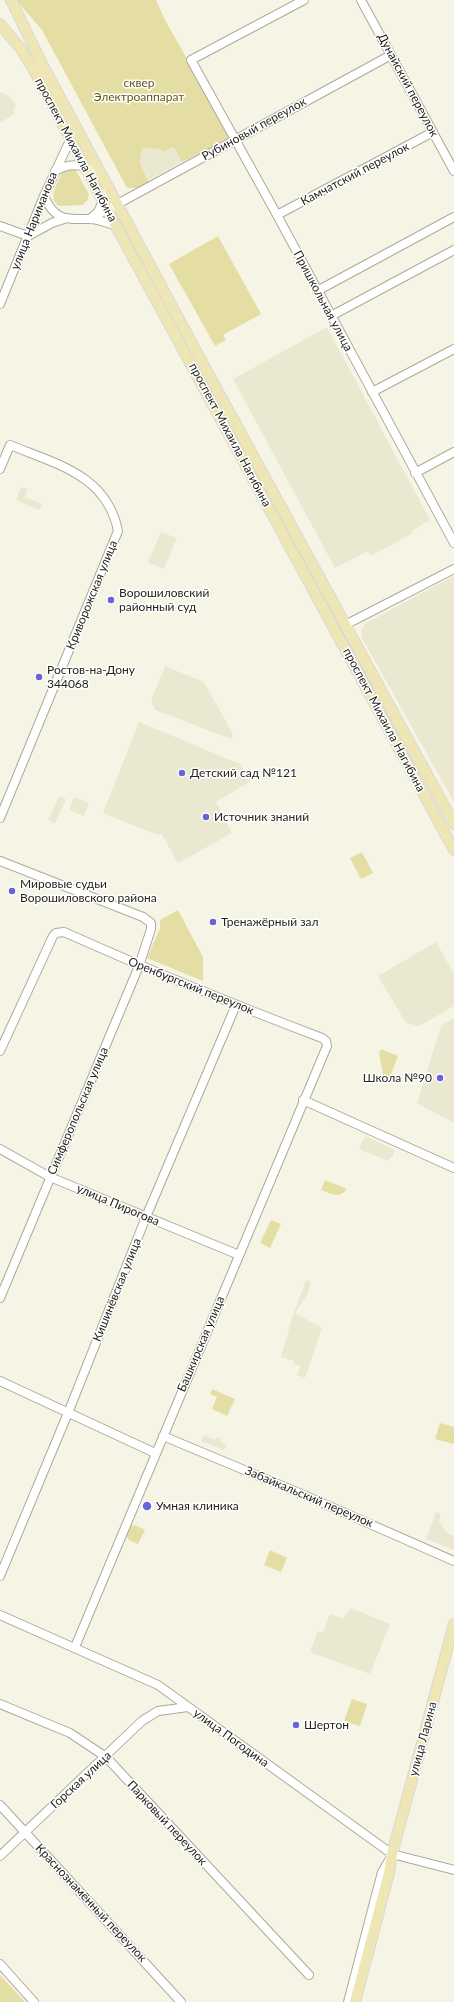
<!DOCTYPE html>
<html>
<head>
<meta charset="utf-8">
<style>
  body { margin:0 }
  canvas { display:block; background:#f6f4e4 }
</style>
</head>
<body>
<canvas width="454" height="2002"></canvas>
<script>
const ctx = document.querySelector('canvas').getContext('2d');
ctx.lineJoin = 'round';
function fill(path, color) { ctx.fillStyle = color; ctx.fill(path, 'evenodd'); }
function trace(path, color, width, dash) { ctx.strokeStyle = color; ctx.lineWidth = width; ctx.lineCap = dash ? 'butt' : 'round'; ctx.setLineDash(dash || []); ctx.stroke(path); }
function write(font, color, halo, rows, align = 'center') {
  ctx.font = font + ' Lato,sans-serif'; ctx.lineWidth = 3; ctx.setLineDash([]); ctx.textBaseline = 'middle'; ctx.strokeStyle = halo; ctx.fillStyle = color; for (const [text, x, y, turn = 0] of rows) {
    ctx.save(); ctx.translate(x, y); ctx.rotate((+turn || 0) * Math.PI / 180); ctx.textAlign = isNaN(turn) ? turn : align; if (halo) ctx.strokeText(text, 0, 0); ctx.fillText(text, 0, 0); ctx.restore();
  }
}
fill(new Path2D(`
  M0,92L9,96L16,106L13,109L15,113L0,123Z
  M174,146L182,162L149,180L140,163L142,148L161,149Z
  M327,327L430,520L412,531L413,533L371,556L368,551L335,568L233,379Z
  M21,487L28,489L25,497L42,504L39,510L16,500Z
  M161,532L177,538L164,569L148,562Z
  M454,576V802L362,638L361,631L363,626L368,622Z
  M165,666L204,682L233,734L231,739L155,710L151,701Z
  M139,722L240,764L251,781L216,802L232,833L178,863L161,833L158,835L103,813Z
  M59,796L66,799L55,823L48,820Z
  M74,797L89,803L84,816L69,810Z
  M436,942L454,974V1006L419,1026L406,1023L378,976Z
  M454,1018V1123L417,1103L441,1026Z
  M365,1136L395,1150L392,1158L390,1157L388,1161L359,1149Z
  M306,1280L311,1282L308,1293L295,1313L322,1328L305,1378L297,1375L300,1366L294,1364V1361L281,1357L292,1318Z
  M204,1435L215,1440L217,1437L222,1439L221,1442L227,1445L224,1450L201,1441Z
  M436,1512L441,1514L439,1521L447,1533L454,1536V1550L426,1539Z
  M351,1608L390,1624L370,1674L310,1652L318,1631L323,1632L330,1614L343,1619Z`), '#ebe8d1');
fill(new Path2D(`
  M16,0H156L165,20L229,133L228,139L182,162L174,147L163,152L161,149L142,148L140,163L149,182L138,188H127L42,30Z
  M74,167L89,194L88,199L83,205L59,206C46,198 59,181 63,170Z
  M218,236L261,314L223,335L226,340L215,346L169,264Z
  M362,852L373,873L361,879L350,858Z
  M178,910L203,957V981L147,958L160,928V920Z
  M381,1049L398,1056L388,1082L384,1080L379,1053Z
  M325,1180L347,1189C339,1199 331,1194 321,1190Z
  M271,1220L281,1224L270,1248L260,1243Z
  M212,1389L235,1399L227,1416L212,1409L217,1397L210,1394Z
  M440,1423L454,1427V1444L435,1439Z
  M135,1525L145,1530L138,1544L129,1540L126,1535L130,1526Z
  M270,1550L287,1558L281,1572L264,1565Z
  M352,1699L367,1704L360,1726L344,1721Z
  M0,1975L25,2002H0Z`), '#e5dea4');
const minor = new Path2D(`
  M304,0L191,60L277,215L454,543
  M361,0L454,171
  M55,171C73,160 87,166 103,176
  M44,196C55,221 65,219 89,219C99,219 108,223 116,226
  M277,215L433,132
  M92,217L98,212L109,187
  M90,219L391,55
  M0,226L28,236
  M28,236L52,223L64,219
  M317,291L454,217
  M0,304L44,196L71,138
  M331,316L454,250
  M372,392L454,349
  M0,469L10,445C56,464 107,475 118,531L0,818
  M415,473L454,452
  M347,624L454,569
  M0,861L143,917L151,923V929L139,966L0,1298
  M0,1051L53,936L56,933L64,932C149,970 235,1005 322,1038L326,1041L327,1046L75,1647
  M303,1100L454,1168
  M0,1149L50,1177L239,1255
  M0,1381L155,1453
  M163,1436L304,1495L454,1561
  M0,1576L68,1413L146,1217L236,1005
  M0,1615L158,1685L392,1854L454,1870
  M0,1704L70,1733L106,1757L309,1975
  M0,1805L181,2002
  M0,1856L142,1721L158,1711L188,1707
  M0,1964L34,2002
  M348,2002L382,1872L391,1857`);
const major = new Path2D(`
  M11,0L41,62L203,364L454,824
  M0,24L21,49L33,68L116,226L454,850
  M355,2002L389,1873L392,1854L454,1624`);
trace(minor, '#acaa9b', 10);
trace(major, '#d8d8d7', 12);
trace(minor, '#fff', 8);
trace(major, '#eee7b5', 10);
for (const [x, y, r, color] of [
  [111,600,4,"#6862db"],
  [39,677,4,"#6862db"],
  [182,773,4,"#6862db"],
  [206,817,4,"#6862db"],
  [12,891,4,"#6862db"],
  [213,922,4,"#6862db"],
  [440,1078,4,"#6862db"],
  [147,1506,5,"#6862db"],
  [296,1725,4,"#6862db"]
]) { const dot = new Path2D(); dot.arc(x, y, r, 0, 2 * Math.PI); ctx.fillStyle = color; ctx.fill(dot); trace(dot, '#fff', 1.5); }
write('12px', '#62580f', '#fff', [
  ["cквер",139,83],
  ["Электроаппарат",139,97]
]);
write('12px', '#25251f', '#fff', [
  ["Дунайский переулок",408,85,62],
  ["Рубиновый переулок",254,129,-29],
  ["проспект Михаила Нагибина",76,150,62],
  ["Камчатский переулок",355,174,-28],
  ["улица Нариманова",34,221,-68],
  ["Пришкольная улица",323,301,62],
  ["проспект Михаила Нагибина",230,435,62],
  ["Криворожская улица",92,595,-68],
  ["проспект Михаила Нагибина",384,720,62],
  ["Оренбургский переулок",191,986,22],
  ["Симферопольская улица",78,1111,-67],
  ["улица Пирогова",118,1205,23],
  ["Кишинёвская улица",117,1290,-68],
  ["Башкирская улица",201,1344,-67],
  ["Забайкальский переулок",309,1497,23],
  ["улица Погодина",231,1738,36],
  ["улица Ларина",423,1739,-75],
  ["Горская улица",81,1780,-43],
  ["Парковый переулок",167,1823,47],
  ["Краснознамённый переулок",91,1903,47]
]);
write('12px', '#25251f', '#fff', [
  ["Ворошиловский",119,593],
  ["районный суд",119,607],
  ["Ростов-на-Дону",47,670],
  ["344068",47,684],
  ["Детский сад №121",190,773],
  ["Источник знаний",214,817],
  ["Мировые судьи",20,884],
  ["Ворошиловского района",20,898],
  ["Тренажёрный зал",221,922],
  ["Школа №90",432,1078,"right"],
  ["Умная клиника",156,1506],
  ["Шертон",304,1725]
], 'left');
</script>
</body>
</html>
